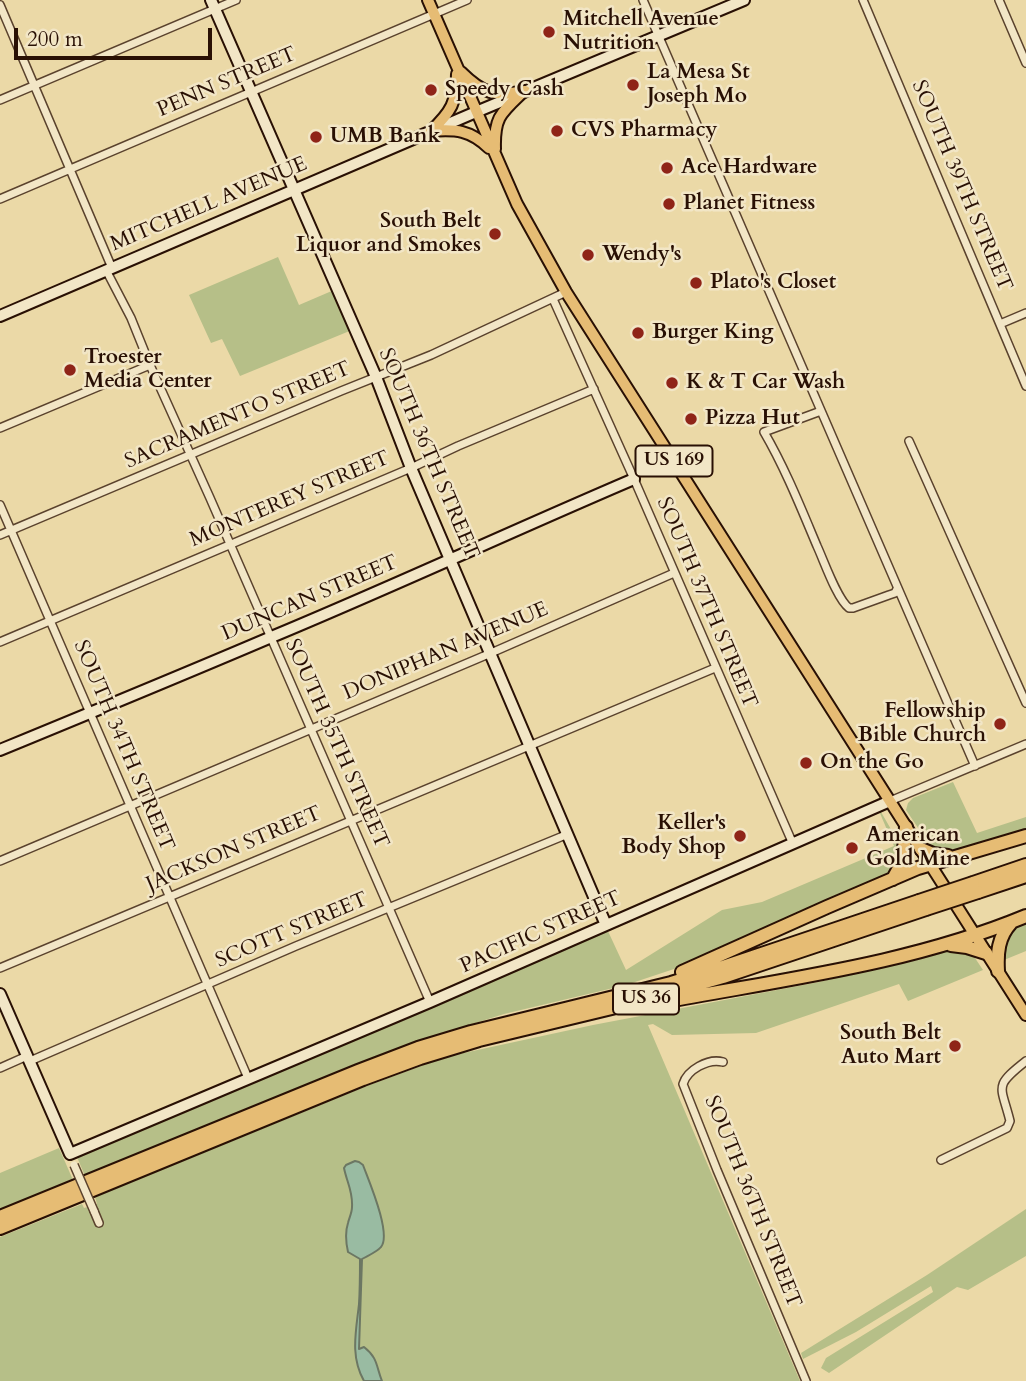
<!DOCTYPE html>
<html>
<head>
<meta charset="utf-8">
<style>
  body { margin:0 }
  #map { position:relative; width:1026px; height:1381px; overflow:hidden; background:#ebd9a7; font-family:Cardo,serif }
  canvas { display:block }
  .scale { position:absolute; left:14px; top:28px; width:198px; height:32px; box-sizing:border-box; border:4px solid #291004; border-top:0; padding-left:9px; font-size:21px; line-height:24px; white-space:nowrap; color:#291004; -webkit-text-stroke:5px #f2e6c6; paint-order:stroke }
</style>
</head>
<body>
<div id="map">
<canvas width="1026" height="1381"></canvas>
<div class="scale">200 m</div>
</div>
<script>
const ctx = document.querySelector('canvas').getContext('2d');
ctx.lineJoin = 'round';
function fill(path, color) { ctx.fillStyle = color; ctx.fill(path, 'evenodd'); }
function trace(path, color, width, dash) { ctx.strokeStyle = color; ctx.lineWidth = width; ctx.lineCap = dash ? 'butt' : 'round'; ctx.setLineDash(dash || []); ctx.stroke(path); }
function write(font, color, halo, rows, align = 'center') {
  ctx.font = font + ' Cardo,serif'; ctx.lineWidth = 5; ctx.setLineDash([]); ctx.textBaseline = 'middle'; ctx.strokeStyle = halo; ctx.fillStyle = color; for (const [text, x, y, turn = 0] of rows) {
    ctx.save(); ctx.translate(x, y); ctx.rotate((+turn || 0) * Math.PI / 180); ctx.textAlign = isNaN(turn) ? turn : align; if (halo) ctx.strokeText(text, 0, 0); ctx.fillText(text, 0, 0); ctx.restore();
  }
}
fill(new Path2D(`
  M278,257L299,305L334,290L352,330L240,376L222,339L211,343L189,295Z
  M953,782L977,833L1026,817V831L952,852L933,850L906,810L908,803L913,798Z
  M879,811L881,812L899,843L901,856L890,875L683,966L626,985L504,1014L412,1043L335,1073L85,1176L77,1157L80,1154L607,929L626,970L722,910L762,902L894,846Z
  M1026,923V951L1004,960C1000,938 1008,932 1026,923Z
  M958,948L973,955L983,970L908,1001L899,984L756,1033L672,1035L653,1024L648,1025L800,1381H0V1237L82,1204L84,1208L97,1204L95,1197L364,1087L429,1063L459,1054L593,1025L819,982L884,966L946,949Z
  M59,1148L73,1180L0,1209V1173Z
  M1026,1209V1256L968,1290L957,1287L829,1373L821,1368L826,1358L933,1292L931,1286L856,1332L803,1359L801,1353L927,1275Z`), '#b6bf88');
const water = new Path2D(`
  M355,1161L359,1162L363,1165C368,1179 392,1234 381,1247C377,1252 367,1256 362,1259L359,1349L364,1347C378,1358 376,1366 382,1381H364C350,1356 356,1332 359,1304C360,1289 360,1274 360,1259L348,1252C346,1243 345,1232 348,1223C349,1218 352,1213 352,1207C353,1191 347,1183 344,1168L346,1165Z`);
fill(water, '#99bba2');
trace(water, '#6c7763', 2);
const street = new Path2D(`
  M643,0L975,766
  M863,0L1026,386
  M999,0L1026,63
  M0,5L112,268
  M0,100L236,0
  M0,199L467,0
  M106,270L131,318L150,365L210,498L430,1002
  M553,299L634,479L793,844
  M1000,324L1026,313
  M821,411L764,432C785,468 801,508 817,546C824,561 837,599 849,608H853L889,595L895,593L897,589
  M0,428L150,365
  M909,441L1026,703
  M0,505L248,1078
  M0,535L341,391L431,355L566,292
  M0,642L411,468L458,446L594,389
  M890,801L1026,744
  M0,861L491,653L674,573
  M0,968L715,668
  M30,1061L296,946L568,834
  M723,1062C708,1058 687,1070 683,1084L717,1170L806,1381
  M0,1068L27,1056
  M941,1160L1007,1128L1010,1121C1001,1085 993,1087 1026,1061
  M94,1211L99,1223`);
const secondary = new Path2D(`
  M211,0L376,377L411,468L606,925
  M0,316L476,112L744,0
  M0,750C90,713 180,676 269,638C392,587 512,531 634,479
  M0,994L70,1154L430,1002L890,801`);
const primary = new Path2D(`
  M428,0L517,204L566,292L1026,1015
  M461,72C483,94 495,97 525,91
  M431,131C456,129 470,130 489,148
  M431,131C451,112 457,102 457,74
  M495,149C494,117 501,113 523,92`);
const highway = new Path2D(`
  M921,849L933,854L948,856
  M893,879L903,861L906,827
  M973,883L1026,865
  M978,892L1026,876
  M951,945L967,947L986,953
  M998,971C997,953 998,937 1011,923
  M682,972L827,907L918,868L1026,836
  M663,1002C785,979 910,964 1026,916
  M0,1217L358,1071L418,1048L471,1032L671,983L720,968L919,901
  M0,1228L363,1079L420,1058L479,1040L616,1007L723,977L926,909`);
trace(street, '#5a422d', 10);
trace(secondary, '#291004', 14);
trace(primary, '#291004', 14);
trace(highway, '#291004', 16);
trace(street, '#f2e6c6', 7);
trace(secondary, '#f2e6c6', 10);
trace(primary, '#e6bc74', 10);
trace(highway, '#e6bc74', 12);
const streetBridge = new Path2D(`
  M74,1165L94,1211`);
const highwayBridge = new Path2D(`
  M919,901L973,883
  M926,909L978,892`);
trace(streetBridge, '#5a422d', 10, []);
trace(highwayBridge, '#291004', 16, []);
trace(streetBridge, '#f2e6c6', 7);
trace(highwayBridge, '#e6bc74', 12);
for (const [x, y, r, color] of [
  [549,32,7,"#8f2418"],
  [633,85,7,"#8f2418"],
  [431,90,7,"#8f2418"],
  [557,131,7,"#8f2418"],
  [316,137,7,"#8f2418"],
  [667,168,7,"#8f2418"],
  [669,204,7,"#8f2418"],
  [495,234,7,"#8f2418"],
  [588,255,7,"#8f2418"],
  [696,283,7,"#8f2418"],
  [638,333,7,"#8f2418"],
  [70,370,7,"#8f2418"],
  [672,383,7,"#8f2418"],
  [691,419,7,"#8f2418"],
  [1000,724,7,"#8f2418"],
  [806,763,7,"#8f2418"],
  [740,836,7,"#8f2418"],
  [852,848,7,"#8f2418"],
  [955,1046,7,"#8f2418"]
]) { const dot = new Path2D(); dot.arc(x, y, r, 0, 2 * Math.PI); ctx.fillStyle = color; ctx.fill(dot); trace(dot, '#f2e6c6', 2.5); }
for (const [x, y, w] of [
  [674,461,77],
  [646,999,66]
]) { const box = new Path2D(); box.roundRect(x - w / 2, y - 15.5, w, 31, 5); ctx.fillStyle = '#f2e6c6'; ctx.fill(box); trace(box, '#291004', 2); }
write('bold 19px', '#291004', null, [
  ["US 169",674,461],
  ["US 36",646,999]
]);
write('bold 21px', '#291004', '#f2e6c6', [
  ["Mitchell Avenue",563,20],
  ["Nutrition",563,44],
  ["La Mesa St",647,73],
  ["Joseph Mo",647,97],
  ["Speedy Cash",445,90],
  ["CVS Pharmacy",571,131],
  ["UMB Bank",330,137],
  ["Ace Hardware",681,168],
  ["Planet Fitness",683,204],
  ["South Belt",481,222,"right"],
  ["Liquor and Smokes",481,246,"right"],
  ["Wendy's",602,255],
  ["Plato's Closet",710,283],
  ["Burger King",652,333],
  ["Troester",84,358],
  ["Media Center",84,382],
  ["K & T Car Wash",686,383],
  ["Pizza Hut",705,419],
  ["Fellowship",986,712,"right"],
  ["Bible Church",986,736,"right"],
  ["On the Go",820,763],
  ["Keller's",726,824,"right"],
  ["Body Shop",726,848,"right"],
  ["American",866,836],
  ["Gold Mine",866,860],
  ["South Belt",941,1034,"right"],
  ["Auto Mart",941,1058,"right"]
], 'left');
write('21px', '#291004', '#f2e6c6', [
  ["PENN STREET",227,83,-23],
  ["SOUTH 39TH STREET",961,186,67],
  ["MITCHELL AVENUE",209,205,-23],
  ["SACRAMENTO STREET",238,416,-23],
  ["SOUTH 36TH STREET",428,454,67],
  ["MONTEREY STREET",290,500,-23],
  ["DUNCAN STREET",310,599,-23],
  ["SOUTH 37TH STREET",706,603,67],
  ["DONIPHAN AVENUE",446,652,-23],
  ["SOUTH 35TH STREET",336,744,66],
  ["SOUTH 34TH STREET",123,746,67],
  ["JACKSON STREET",234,850,-23],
  ["SCOTT STREET",292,931,-23],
  ["PACIFIC STREET",541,933,-24],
  ["SOUTH 36TH STREET",752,1202,68]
]);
</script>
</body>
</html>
